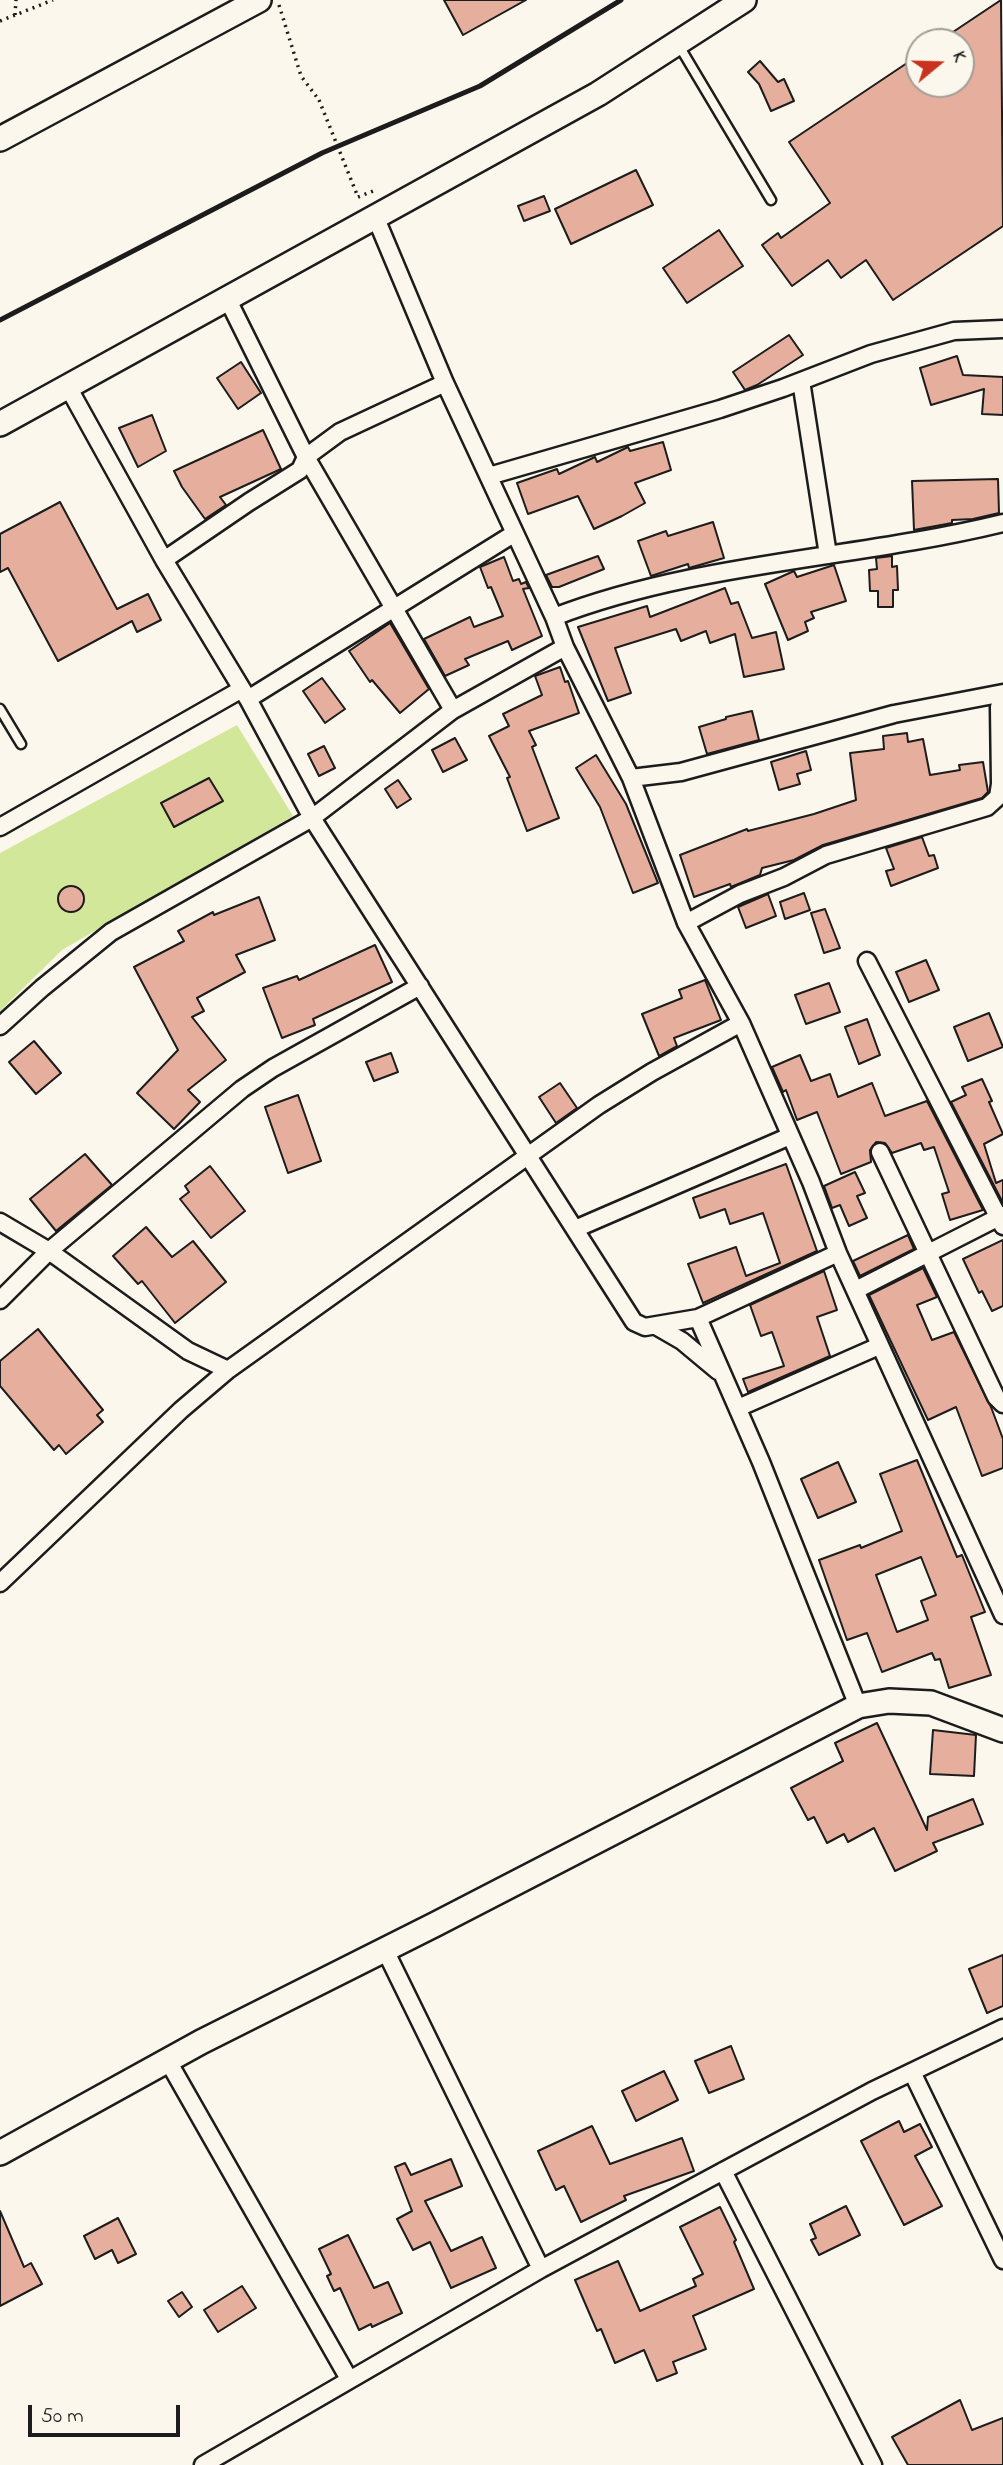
<!DOCTYPE html>
<html>
<head>
<meta charset="utf-8">
<style>
  body { margin:0 }
  #map { position:relative; width:1003px; height:2465px; overflow:hidden; background:#fbf7ec; font-family:"Indie Flower",sans-serif }
  canvas { display:block }
  .north { position:absolute; left:905px; top:28px; width:70px; height:70px; box-sizing:border-box; background:#fbf7ec; border:2px solid #a29f99; border-radius:50%; rotate:71deg; font-size:19px; font-weight:700; line-height:28px; text-align:center; color:#1c1c1c }
  .north::after { content:''; display:block; margin:auto; width:24px; height:32px; background:#c8321e; clip-path:polygon(50% 0,100% 100%,50% 72%,0 100%) }
  .scale { position:absolute; left:28px; top:2405px; width:152px; height:32px; box-sizing:border-box; border:4px solid #1c1c1c; border-top:0; padding-left:9px; font-size:21px; line-height:24px; white-space:nowrap; color:#1c1c1c; -webkit-text-stroke:5px #fbf7ec; paint-order:stroke }
</style>
</head>
<body>
<div id="map">
<canvas width="1003" height="2465"></canvas>
<div class="north">K</div>
<div class="scale">50 m</div>
</div>
<script>
const ctx = document.querySelector('canvas').getContext('2d');
ctx.lineJoin = 'round';
function fill(path, color) { ctx.fillStyle = color; ctx.fill(path, 'evenodd'); }
function trace(path, color, width, dash) { ctx.strokeStyle = color; ctx.lineWidth = width; ctx.lineCap = dash ? 'butt' : 'round'; ctx.setLineDash(dash || []); ctx.stroke(path); }
fill(new Path2D(`
  M237,725L293,816L62,950L0,1011V853Z`), '#d3e79b');
const building = new Path2D(`
  M444,0H526L463,35Z
  M1001,0L1003,226L893,300L866,260L841,278L828,260L792,286L762,245L778,233L781,238L830,203L789,142L919,55V84H961V42H938Z
  M760,61L778,82L784,79L794,101L771,111L759,84L748,72Z
  M636,170L653,205L571,244L555,209Z
  M544,196L550,211L524,221L518,206Z
  M719,230L743,266L687,303L663,268Z
  M789,335L803,355L757,385L745,390L733,372Z
  M957,356L963,375L1003,377V415L982,414L984,389L931,405L920,368Z
  M241,362L261,393L238,409L217,378Z
  M152,415L166,451L138,467L119,428Z
  M263,430L281,469L220,497L226,505L205,519L182,487L174,471Z
  M663,442L671,470L635,483L645,503L622,516L594,529L578,496L528,514L517,483L557,469L559,474L595,457L597,462L628,447L630,451Z
  M998,479L999,513L973,519L952,520V523L914,530L912,481Z
  M60,502L117,609L148,594L161,620L137,632L132,621L58,661L8,568L0,572V534Z
  M713,522L724,558L689,568L688,564L651,576L638,541L666,531L668,536Z
  M598,556L604,569L559,587H552L546,575Z
  M892,556V567L897,566L898,590H893V607H878V591H870L869,570L877,569L876,558Z
  M504,557L513,581L519,579L521,584L526,582L529,588L523,589L542,636L512,650L508,641L465,659L469,665L445,676L424,639L470,617L474,627L503,616L491,587L488,588L480,567Z
  M834,565L846,601L811,612L814,618L805,622L808,631L788,640L765,584L794,571L797,577Z
  M725,588L731,604L738,602L752,638L776,632L784,669L744,677L735,634L710,643L706,631L681,641L676,629L615,648L631,693L608,701L578,627L647,606L650,617Z
  M390,623L429,689L400,713L372,680L370,682L349,651Z
  M560,667L565,682L568,681L579,713L529,731L536,745L532,747L559,818L527,831L507,778L510,777L489,736L509,726L503,714L542,695L535,676Z
  M322,678L345,709L325,723L303,691Z
  M752,711L759,740L707,754L699,727L726,719V717Z
  M907,733L908,742L923,739L930,775L960,770L959,765L983,762L988,792L982,798L823,845L794,860L762,868L760,875L731,887L730,884L694,897L680,855L747,829L748,831L814,814L856,800L850,753L884,749L883,736Z
  M455,738L467,760L443,772L432,750Z
  M324,746L335,768L319,776L308,754Z
  M806,751L811,770L797,774L800,784L779,790L771,762Z
  M596,755L626,804L658,883L633,893L600,807L576,768Z
  M209,778L223,801L174,827L161,803Z
  M398,780L411,799L397,808L385,789Z
  M922,837L929,856L934,855L938,868L891,886L886,871L894,869L886,848Z
  M58 899a13 13 0 1 1 26 0a13 13 0 1 1-26 0Z
  M804,893L810,910L785,919L780,902Z
  M768,894L776,916L746,928L738,907Z
  M259,897L275,940L236,955L245,972L197,998L204,1011L192,1017L226,1060L188,1090L200,1102L174,1129L137,1093L178,1050L134,967L184,941L178,931L213,912L214,915Z
  M825,909L840,948L824,953L811,913Z
  M375,945L392,982L313,1019L315,1025L282,1038L263,988L297,976L299,980Z
  M926,960L939,990L909,1002L896,972Z
  M705,980L721,1020L674,1038L677,1046L659,1056L642,1014L682,998L679,990Z
  M829,983L840,1012L806,1024L795,995Z
  M989,1013L1003,1047L968,1061L954,1027Z
  M867,1019L880,1055L859,1064L845,1027Z
  M34,1041L61,1073L36,1094L9,1062Z
  M391,1053L398,1072L374,1081L366,1062Z
  M800,1055L811,1081L830,1074L838,1097L872,1083L885,1116L927,1101L983,1210L950,1220L942,1194L949,1192L934,1147L924,1150L921,1143L892,1153L885,1143L876,1142L870,1150L871,1162L841,1174L817,1112L797,1120L786,1090L783,1092L772,1067Z
  M982,1079L992,1101L989,1102L1003,1134L984,1144L996,1183L1003,1180V1203L951,1102L966,1095L962,1087Z
  M560,1083L577,1108L556,1123L539,1097Z
  M298,1095L321,1161L288,1173L265,1107Z
  M85,1154L112,1185L56,1231L30,1199Z
  M786,1164L817,1251L703,1303L688,1264L736,1247L746,1276L780,1263L763,1213L730,1224L725,1209L700,1218L693,1198Z
  M210,1166L245,1211L211,1238L180,1199L189,1192L185,1186Z
  M855,1172L865,1193L857,1196L867,1218L849,1226L840,1205L832,1208L824,1186Z
  M146,1227L172,1257L193,1241L226,1282L175,1323L142,1281L138,1284L113,1256Z
  M908,1235L914,1249L860,1276L853,1261Z
  M1003,1240V1306L992,1311L982,1291L979,1293L963,1259Z
  M923,1268L937,1297L917,1305L932,1340L954,1332L991,1407L1003,1439V1468L982,1476L956,1407L928,1420L869,1295Z
  M824,1271L837,1310L817,1317L830,1356L748,1392L743,1379L784,1366L772,1332L761,1336L750,1305Z
  M38,1329L103,1410L97,1415L103,1422L66,1454L59,1445L54,1450L0,1386V1361Z
  M917,1460L957,1557L962,1555L985,1612L971,1617L991,1675L949,1688L940,1659L935,1660L932,1653L882,1672L867,1633L847,1640L819,1560L860,1545L861,1548L902,1531L880,1474ZM921,1557L936,1595L921,1601L928,1620L897,1632L876,1575Z
  M838,1462L856,1502L818,1518L801,1479Z
  M877,1723L927,1830L928,1817L973,1799L983,1824L933,1843L937,1851L895,1871L874,1828L848,1842L844,1834L827,1843L814,1817L808,1820L791,1788L843,1761L835,1743Z
  M933,1730L976,1735L974,1776L930,1774Z
  M1003,1955V2006L987,2013L969,1969Z
  M731,2046L744,2079L709,2093L695,2061Z
  M664,2071L678,2100L636,2121L622,2091Z
  M899,2121L904,2132L920,2124L932,2147L915,2156L942,2206L904,2225L861,2141Z
  M592,2126L610,2164L682,2138L694,2171L624,2196L626,2200L581,2222L564,2186L556,2190L538,2151Z
  M451,2159L462,2186L425,2201L451,2251L482,2237L496,2268L451,2288L430,2242L413,2250L397,2219L412,2211L395,2167L405,2163L411,2175Z
  M846,2206L860,2235L819,2255L811,2240L816,2238L810,2224Z
  M720,2207L736,2240L734,2242L754,2289L693,2316L706,2349L673,2362L677,2373L657,2381L644,2350L615,2363L601,2329L597,2331L575,2280L618,2261L640,2311L696,2286L693,2279L703,2274L680,2227Z
  M0,2211L24,2267L31,2263L42,2284L0,2306Z
  M118,2218L136,2254L118,2263L112,2250L95,2259L84,2236Z
  M348,2235L374,2288L388,2282L402,2313L372,2327L371,2324L359,2330L340,2288L334,2291L327,2276L331,2274L319,2249Z
  M242,2286L256,2308L218,2332L204,2310Z
  M182,2292L192,2307L179,2317L168,2301Z
  M960,2400L972,2430L1003,2418V2465H908L892,2437Z`);
fill(building, '#e6ae9d');
trace(building, '#1c1c1c', 2);
const lane = new Path2D(`
  M678,44L771,200
  M0,709L21,744`);
const street = new Path2D(`
  M375,216L445,383L554,617L565,647L631,778L686,923L741,1023L811,1182L838,1253L1003,1615
  M227,298L306,457L453,710
  M801,381L828,555
  M67,385L164,560L248,699L312,818L634,1322L645,1327L698,1318L838,1253
  M489,476L720,409L783,388L871,354L954,331L1003,329
  M164,560L249,502L300,470L306,457L340,432L445,383
  M554,617C696,562 856,559 1003,523
  M248,699L515,533
  M631,778L681,772L894,714L1003,693
  M0,827L242,689
  M686,923L740,894L784,877L826,855L987,807L998,797L1000,784L999,707L1003,700
  M867,961L1003,1226
  M0,1026L42,988L111,932L312,818L453,710L565,647
  M880,1152L996,1397L1003,1404
  M0,1222L49,1251L188,1351L228,1370
  M575,1229L790,1136
  M856,1290L1003,1215
  M0,1300L49,1251L242,1089L273,1068L420,986
  M698,1318L761,1462L858,1706
  M656,1326L682,1341L718,1371
  M738,1408L879,1346
  M0,1583L181,1410L228,1370L599,1105L652,1072L741,1023
  M385,1950L541,2269
  M168,2061L349,2379
  M912,2072L1003,2260
  M723,2171L873,2465
  M203,2465L541,2269L872,2091L1003,2028`);
const secondary = new Path2D(`
  M0,139L259,0
  M0,424L598,94L744,0
  M0,2153L201,2042L436,1924L858,1706L889,1701L931,1703L1003,1730`);
trace(lane, '#1c1c1c', 13);
trace(street, '#1c1c1c', 21);
trace(secondary, '#1c1c1c', 28);
trace(new Path2D(`
  M279,5L301,76L319,100
  M15,15L16,0
  M0,21L53,0
  M358,197L376,190`), '#1c1c1c', 3.5, [2, 5]);
trace(lane, '#fbf7ec', 8);
trace(street, '#fbf7ec', 16);
trace(secondary, '#fbf7ec', 23);
trace(new Path2D(`
  M0,320L322,153L480,86L621,0`), '#1c1c1c', 5);
trace(new Path2D(`
  M319,100L358,197`), '#1c1c1c', 3.5, [2, 5]);
</script>
</body>
</html>
